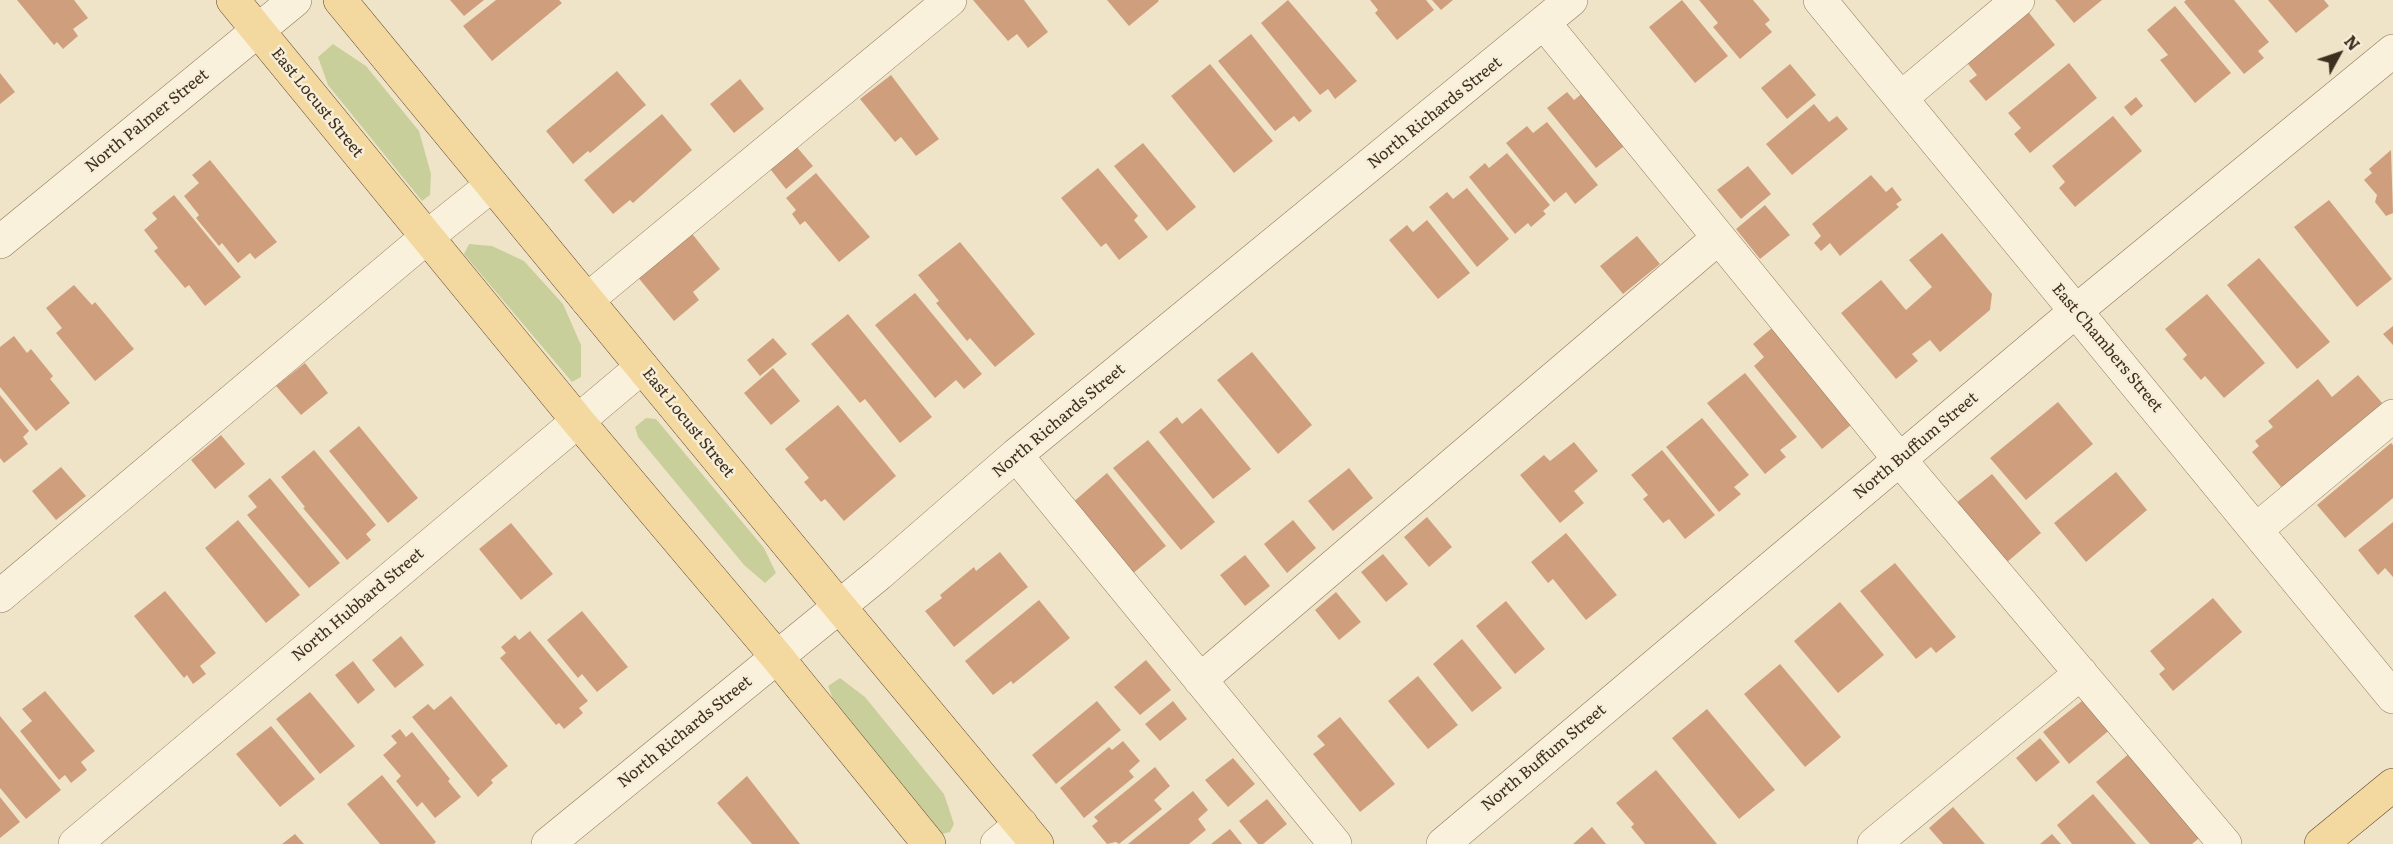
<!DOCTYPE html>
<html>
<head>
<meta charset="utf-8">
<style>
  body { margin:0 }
  #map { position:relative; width:2393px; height:844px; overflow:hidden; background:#f0e4c8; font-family:Literata,serif }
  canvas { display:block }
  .north { position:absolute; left:2309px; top:24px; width:60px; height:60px; -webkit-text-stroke:4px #f7eed8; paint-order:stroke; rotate:50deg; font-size:16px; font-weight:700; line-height:24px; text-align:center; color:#3d2e20 }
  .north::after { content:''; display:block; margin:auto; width:21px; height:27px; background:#3d2e20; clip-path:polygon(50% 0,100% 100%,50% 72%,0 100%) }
</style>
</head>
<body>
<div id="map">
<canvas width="2393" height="844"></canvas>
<div class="north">N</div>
</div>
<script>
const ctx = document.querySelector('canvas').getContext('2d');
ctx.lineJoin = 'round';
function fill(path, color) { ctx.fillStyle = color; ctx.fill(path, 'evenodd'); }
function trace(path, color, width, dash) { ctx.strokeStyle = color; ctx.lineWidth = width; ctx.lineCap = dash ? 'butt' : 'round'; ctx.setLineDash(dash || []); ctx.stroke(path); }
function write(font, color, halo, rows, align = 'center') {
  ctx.font = font + ' Literata,serif'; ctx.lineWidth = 5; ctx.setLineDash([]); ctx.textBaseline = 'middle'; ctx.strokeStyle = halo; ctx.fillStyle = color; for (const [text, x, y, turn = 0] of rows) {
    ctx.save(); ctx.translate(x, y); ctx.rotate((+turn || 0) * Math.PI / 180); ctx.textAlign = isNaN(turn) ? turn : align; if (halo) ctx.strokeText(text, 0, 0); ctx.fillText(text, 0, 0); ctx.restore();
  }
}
fill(new Path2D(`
  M333,44L366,66L419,131L431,174L430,195L422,201L328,85L318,57Z
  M469,244L492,246L524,261L563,304L581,345V377L572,382L464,254Z
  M646,418L656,419L764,548L776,573L765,583L744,565L638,437L635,427Z
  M840,678L865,697L944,794L954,824L950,832L942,834L833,699L828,686Z`), '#c9cf9b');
fill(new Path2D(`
  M17,0H74L88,18L73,29L78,36L63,49L57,42L54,45Z
  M450,0H484L464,16Z
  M496,0H559L562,3L492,61L463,26Z
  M973,0H1024L1048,32L1028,48L1017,34L1008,41Z
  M1107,0H1158L1159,1L1129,26Z
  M1288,0L1357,81L1335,99L1328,89L1320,95L1261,23Z
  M1370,0H1426L1434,10L1397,40L1375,13L1378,10Z
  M1432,0H1453L1441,10Z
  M1682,0L1728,56L1695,83L1649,27Z
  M1699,0H1753L1770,20L1765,24L1772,32L1740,59L1713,27L1718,23Z
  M2055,0H2102L2074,23Z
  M2186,0H2234L2269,42L2258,51L2264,58L2244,74L2184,2Z
  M2268,0H2324L2329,6L2296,33Z
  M2175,6L2231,73L2195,103L2160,60L2168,55L2147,30Z
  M2026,9L2055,45L1986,101L1969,81L1977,75L1964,59Z
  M1251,34L1312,111L1299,122L1294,116L1275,131L1218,61Z
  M2069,63L2097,98L2030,153L2014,134L2021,128L2008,113Z
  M1210,64L1273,141L1234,173L1171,96Z
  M1790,64L1816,95L1787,119L1761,88Z
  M617,71L646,105L590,153L588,151L573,164L546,131Z
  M0,73L15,92L0,104Z
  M891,75L939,139L916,156L901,137L895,142L860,99Z
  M740,79L764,109L734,133L710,104Z
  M1589,88L1632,140L1596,168L1547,108L1567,92L1574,100Z
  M2136,97L2143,106L2131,116L2124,107Z
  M1814,104L1829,122L1837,116L1848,129L1792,175L1766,144Z
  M662,114L692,150L633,203L630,200L613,214L584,180Z
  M2113,116L2142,151L2075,207L2059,188L2065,182L2052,166Z
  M1547,122L1598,185L1575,204L1566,192L1554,202L1506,143L1527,126L1533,133Z
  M790,139L813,166L786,189L763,160Z
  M1143,143L1196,207L1167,231L1114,166Z
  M2391,150L2393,213L2386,216L2375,202L2377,195L2364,180L2372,173L2369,169Z
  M1507,153L1550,205L1543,211L1546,214L1531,227L1528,223L1515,234L1469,177L1485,163L1489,168Z
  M210,160L277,242L255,259L250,253L238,263L222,243L219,246L196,218L199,215L184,196L199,183L192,175Z
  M1748,166L1771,194L1741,219L1717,190Z
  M1098,168L1138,216L1134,220L1148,237L1119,260L1106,243L1101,247L1061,198Z
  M816,173L870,237L839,262L805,221L800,225L792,214L796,210L786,198Z
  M1871,175L1886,192L1892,187L1902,200L1896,204L1899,207L1840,256L1830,243L1821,251L1814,243L1821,236L1812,224Z
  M1467,188L1509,239L1477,267L1429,207L1447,192L1453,199Z
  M174,195L241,277L205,306L189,285L185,288L154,251L158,248L144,230L157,219L152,213Z
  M2329,200L2392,279L2357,307L2294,227Z
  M1765,205L1790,235L1760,259L1736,229Z
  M1427,220L1470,273L1438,299L1389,240L1407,225L1413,232Z
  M686,226L720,269L693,292L699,300L674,321L632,270Z
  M1942,233L1992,294L1990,310L1940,352L1930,340L1912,354L1918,361L1896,379L1841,313L1881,280L1906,310L1932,287L1909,260Z
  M1637,236L1660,264L1623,294L1600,266Z
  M960,242L1035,334L995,367L970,338L967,341L936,303L939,301L918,275Z
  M2259,258L2330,342L2297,369L2227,285Z
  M74,285L92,305L95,302L134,349L95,381L56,333L62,328L46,308Z
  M915,293L982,374L964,389L956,380L935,398L875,325Z
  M2207,294L2265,363L2224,398L2205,376L2201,380L2183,359L2187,355L2165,329Z
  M848,314L932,417L900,443L865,399L860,403L811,344Z
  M1778,323L1857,420L1822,449L1754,366L1764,357L1753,344Z
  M2393,326V345L2383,334Z
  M14,336L27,353L31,349L53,376L50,379L70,403L36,431L0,387V347Z
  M773,338L787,354L760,376L747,360Z
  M1252,352L1312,425L1278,454L1217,380Z
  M305,363L328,393L301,415L276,386Z
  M773,368L800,401L771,425L744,393Z
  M1745,373L1797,437L1780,450L1786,457L1765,474L1707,403Z
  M2358,375L2383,404L2282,488L2252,452L2259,446L2255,441L2273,427L2268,421L2318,379L2332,397Z
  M0,395L29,431L23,437L28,444L4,463L0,458Z
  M2058,402L2093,444L2026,500L1990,458Z
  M838,405L896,476L844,521L825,499L821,502L804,482L809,478L785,449Z
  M1201,408L1251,469L1213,499L1159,432L1177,417L1182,424Z
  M1702,418L1749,475L1734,487L1741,494L1719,512L1666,447Z
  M359,426L418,498L388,523L329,451Z
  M221,435L245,464L215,489L191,460Z
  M1148,440L1215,522L1181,550L1113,468Z
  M1574,442L1598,471L1574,491L1584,503L1560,523L1520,475L1544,455L1550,461Z
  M2391,443L2393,445V498L2345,538L2317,505Z
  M314,450L376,525L366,534L371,540L347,560L303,508L305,507L281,477Z
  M1662,450L1715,515L1685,539L1669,519L1663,523L1643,499L1648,495L1631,475Z
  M61,467L86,496L56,520L32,491Z
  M1349,468L1373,498L1333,531L1308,501Z
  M2116,472L2147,510L2086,562L2054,523Z
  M1107,473L1166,546L1131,575L1072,503Z
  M1992,474L2041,533L2006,563L1956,503Z
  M270,478L340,563L309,588L247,515L257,507L248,496Z
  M1427,517L1452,547L1429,567L1404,537Z
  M238,520L300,595L266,623L205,548Z
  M1293,520L1316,548L1287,573L1264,544Z
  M2393,522V577L2385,568L2378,575L2358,550Z
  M511,523L553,574L521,600L479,549Z
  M1566,533L1617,595L1586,620L1553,579L1548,583L1531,562Z
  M1000,552L1028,587L954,647L925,611L942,598L940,595L974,567L976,571Z
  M1383,554L1408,584L1386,602L1361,572Z
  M1245,555L1270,586L1245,606L1220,575Z
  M1895,563L1956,637L1936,653L1931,647L1916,659L1860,591Z
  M165,591L216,653L200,666L206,674L193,684L187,675L184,678L134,616Z
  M1336,592L1361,622L1339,640L1315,610Z
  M2213,598L2242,632L2173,691L2159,674L2165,669L2150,651Z
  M1039,600L1070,638L1013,684L1011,681L993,695L965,661Z
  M1506,601L1545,649L1515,674L1476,626Z
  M1840,602L1884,655L1838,693L1794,641Z
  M582,611L628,667L597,692L582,674L578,678L547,640Z
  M530,631L588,701L579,708L583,713L564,729L559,723L556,725L500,658L506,653L501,647L515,635L519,640Z
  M401,636L424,665L395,688L372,660Z
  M1462,639L1502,688L1472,712L1433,664Z
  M1146,660L1171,690L1140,715L1114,687Z
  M353,661L375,690L358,704L335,675Z
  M1780,664L1841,737L1805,767L1744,694Z
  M1418,676L1458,725L1428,749L1388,701Z
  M45,691L95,751L81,762L87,770L71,783L65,775L59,780L20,731L32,721L22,709Z
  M310,692L355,746L320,774L276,719Z
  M451,696L508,766L491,780L493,783L478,797L412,717L428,704L434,710Z
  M2087,697L2112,728L2069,764L2043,732Z
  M1097,701L1121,730L1056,784L1032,755Z
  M1173,701L1187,719L1160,741L1145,724Z
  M1707,709L1775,790L1739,819L1672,738Z
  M0,716L61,790L26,819L0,788Z
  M1340,717L1395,784L1360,812L1313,754L1325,745L1317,736Z
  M271,726L315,779L280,807L236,754Z
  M400,729L406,737L412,732L450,779L448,781L461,797L435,818L422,802L417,807L396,781L401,776L383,755L397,743L391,736Z
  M2040,738L2060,762L2036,782L2016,758Z
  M1123,741L1140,761L1129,771L1134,777L1084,818L1060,788L1109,747L1112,750Z
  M2131,752L2203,835L2192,844H2150L2096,782Z
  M1233,758L1255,784L1228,807L1205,780Z
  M1155,767L1170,786L1154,800L1162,809L1119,844L1116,842L1107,844L1092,826L1098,821L1094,817Z
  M1656,770L1717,844H1645L1631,827L1634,824L1616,803Z
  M382,775L436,842L434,844H380L347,804Z
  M747,776L800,844H752L717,803Z
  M1193,791L1208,810L1198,819L1206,830L1189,844H1128Z
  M2093,794L2136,844H2072L2057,825Z
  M0,797L20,822L0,838Z
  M1267,799L1287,824L1263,844H1258L1239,821Z
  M1953,807L1985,844H1943L1929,828Z
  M1592,827L1606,844H1573Z
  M1230,829L1242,844H1211Z
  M295,834L304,844H282Z
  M2052,834L2061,844H2040Z`), '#cf9f7d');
const minor = new Path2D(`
  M1820,0L2393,697
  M1544,23L1900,460L2225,844
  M1901,98L2018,0
  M0,242L295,0
  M587,300L950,0
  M1016,455L1335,844
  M2257,529L2393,416
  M0,596L427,237L492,185
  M1200,680L1717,239
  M75,844L642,367
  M548,844L879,574L1016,455L1571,0
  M997,844L1021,824
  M1443,844L2076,311L2393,51
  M1874,844L2081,673`);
const major = new Path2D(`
  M233,0L577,420L777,657L929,844
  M340,0L839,606L1037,844
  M2321,844L2393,785`);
trace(minor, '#8d765c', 34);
trace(major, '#5b4430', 34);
trace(minor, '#faf1dc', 33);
trace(major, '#f3d9a0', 33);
write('16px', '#3d2e20', '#f7eed8', [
  ["East Locust Street",317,103,51],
  ["North Richards Street",1435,113,-39],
  ["North Palmer Street",147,121,-39],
  ["East Chambers Street",2107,348,50],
  ["North Richards Street",1059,421,-40],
  ["East Locust Street",688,423,51],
  ["North Buffum Street",1916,446,-40],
  ["North Hubbard Street",358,605,-40],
  ["North Richards Street",685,732,-39],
  ["North Buffum Street",1544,758,-40]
]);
</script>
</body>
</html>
